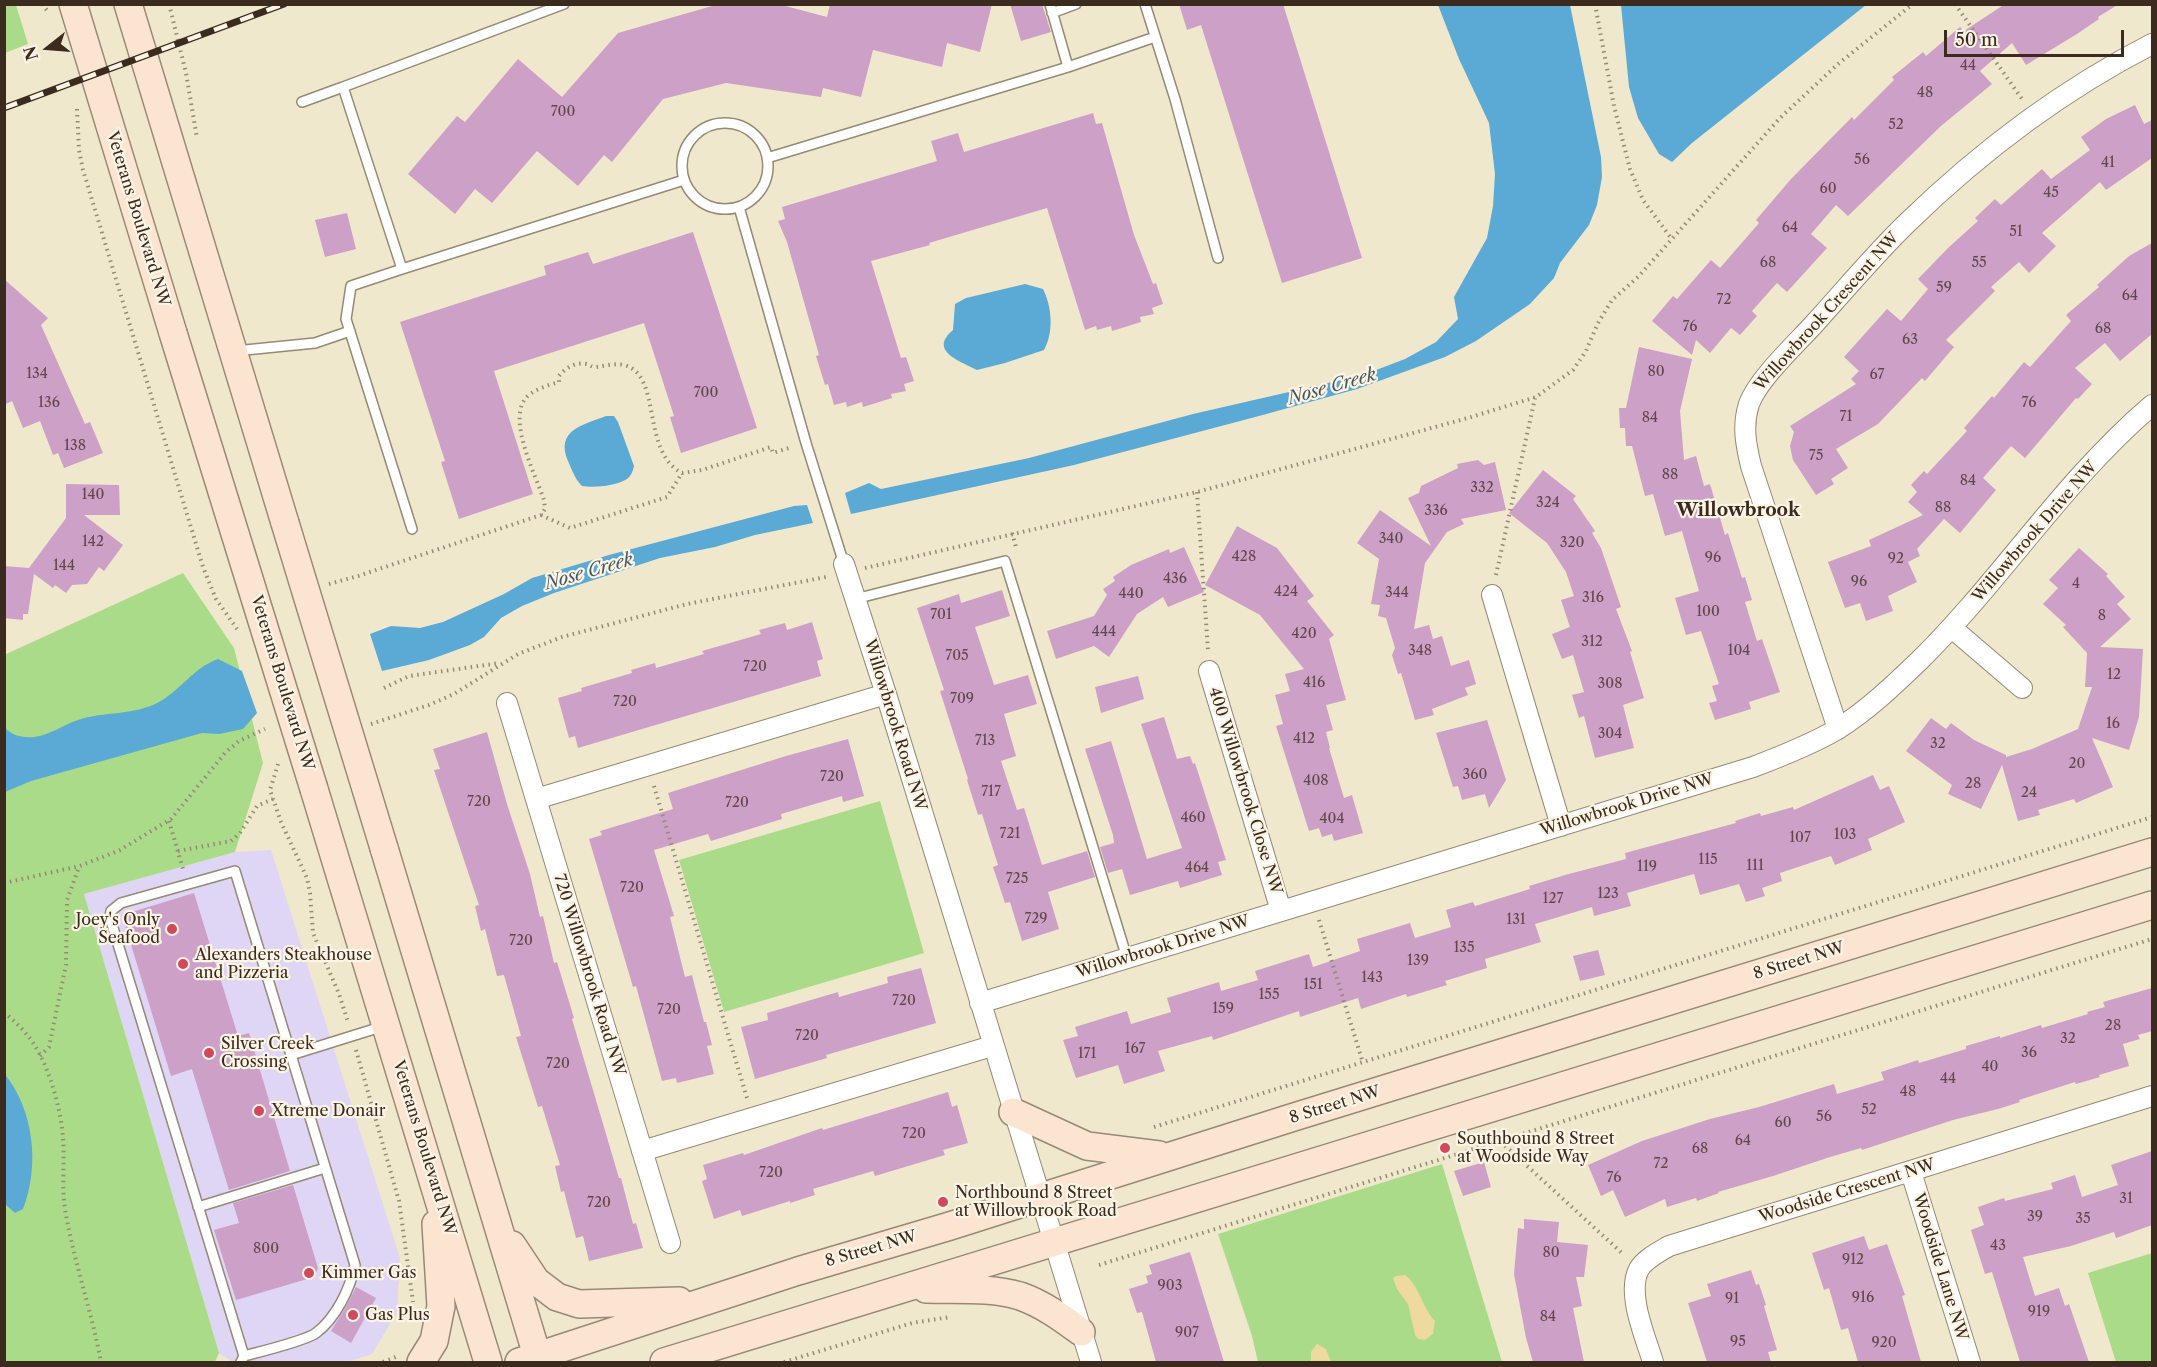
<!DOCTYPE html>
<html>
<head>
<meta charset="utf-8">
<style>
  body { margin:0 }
  #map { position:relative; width:2157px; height:1367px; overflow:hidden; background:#f0e8cc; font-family:"Libre Caslon Text",serif }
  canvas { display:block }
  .frame { position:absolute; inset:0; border:6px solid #3b2a1e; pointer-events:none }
  .north { position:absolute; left:18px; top:18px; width:60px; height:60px; -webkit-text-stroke:4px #fcf5e5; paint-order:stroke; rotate:253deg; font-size:16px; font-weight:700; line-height:24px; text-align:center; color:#3b2a1e }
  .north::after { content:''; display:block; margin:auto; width:21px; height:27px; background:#3b2a1e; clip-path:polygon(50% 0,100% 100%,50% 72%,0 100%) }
  .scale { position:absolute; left:1944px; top:30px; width:180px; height:27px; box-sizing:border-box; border:3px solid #3b2a1e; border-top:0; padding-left:8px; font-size:18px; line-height:21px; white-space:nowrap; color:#3b2a1e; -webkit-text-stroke:4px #fcf5e5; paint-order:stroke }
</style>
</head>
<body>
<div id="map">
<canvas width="2157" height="1367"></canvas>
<div class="frame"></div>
<div class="north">N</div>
<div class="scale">50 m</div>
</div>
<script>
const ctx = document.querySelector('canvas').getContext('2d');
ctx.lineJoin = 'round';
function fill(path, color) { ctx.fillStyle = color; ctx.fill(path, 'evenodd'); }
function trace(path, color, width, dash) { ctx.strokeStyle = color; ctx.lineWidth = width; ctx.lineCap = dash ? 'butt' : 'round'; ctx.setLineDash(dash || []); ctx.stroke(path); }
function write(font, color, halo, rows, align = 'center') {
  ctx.font = font + ' "Libre Caslon Text",serif'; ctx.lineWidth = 4.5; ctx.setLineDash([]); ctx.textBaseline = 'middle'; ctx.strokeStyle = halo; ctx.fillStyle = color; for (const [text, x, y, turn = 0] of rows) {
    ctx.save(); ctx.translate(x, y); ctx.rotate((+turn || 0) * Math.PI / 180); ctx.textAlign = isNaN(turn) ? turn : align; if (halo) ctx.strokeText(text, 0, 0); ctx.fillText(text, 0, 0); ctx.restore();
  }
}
fill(new Path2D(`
  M271,850L400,1258L397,1312L372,1354L347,1362H233L219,1353L84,894L235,852Z`), '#dfd5f5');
fill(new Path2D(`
  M5,4L16,5L28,44L5,53Z
  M183,573L234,648L263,763L235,852L84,894L219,1353L215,1362H5L4,655Z
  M880,801L924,953L724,1012L679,860Z
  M1442,1164L1502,1362H1258L1252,1336L1218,1234Z
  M2152,1253V1362H2116L2088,1273Z`), '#aadb89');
fill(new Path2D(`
  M1405,1275C1419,1285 1422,1307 1435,1321L1433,1334L1425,1340L1418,1339L1415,1335L1408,1304L1397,1289L1393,1278L1396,1276Z
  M1317,1344L1326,1349L1331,1362H1311V1352Z`), '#eeda9e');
fill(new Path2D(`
  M1438,5H1570L1601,157L1602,177L1597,205L1589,225L1560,263L1554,278L1530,304L1476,341L1445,357L1357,389L1259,416L1074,465L851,514L845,493L869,483L881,489L1029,458L1193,414L1363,375L1405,359L1436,342L1458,319L1454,297L1487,238L1493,206L1495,174L1489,123L1459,59Z
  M1621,5V4L1866,5L1692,143L1672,162L1659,154L1638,118L1629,87Z
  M1025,284L1043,289C1052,307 1054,332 1044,350L1005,363L977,370C960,361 928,351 953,330L955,304L966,298Z
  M606,416H614L618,422L634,466C633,471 631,476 627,479C616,486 594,488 582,486C575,479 572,470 568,461C555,430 583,425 606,416Z
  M807,505L813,523L755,535L715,547L660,558L554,593L522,606L501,618L484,637L470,645L429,660L382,671L370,634L391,626L420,628L443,622L504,594L532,578L609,555L794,506Z
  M218,659L242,671L257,713L243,729L219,734L202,733L31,781L5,792V728C13,736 23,738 34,737C50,735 63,725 78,720C104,711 133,716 159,702C181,690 193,668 218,659Z
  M4,1073C34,1110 40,1165 23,1209L15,1213L5,1204Z`), '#5aaad5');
fill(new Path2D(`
  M719,4H778L827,17L830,4H992L980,52L947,43L942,67L873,50L861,97L823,88L821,97L726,83L663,99L612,162L604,155L578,186L537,151L492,203L475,189L455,214L408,174L457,116L465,122L518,59L562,97L618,33Z
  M1010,4H1042L1051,32L1021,41Z
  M1179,4H1283L1362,258L1282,283L1201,25L1187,30Z
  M2005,4H2119L2098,17L2099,19L2077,34L2026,65L2012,43L1980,71L1992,84L1941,126L1848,216L1836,205L1811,234L1827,248L1787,292L1777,283L1752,311L1757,316L1740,335L1731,328L1710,353L1696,340L1692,355L1652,321L1673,296L1677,299L1711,260L1720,268L1759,223L1756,220L1791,179L1852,117L1854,120L1894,80L1892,77L1923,52L1926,56L1960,27L1964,31Z
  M2135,105L2144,124L2152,120V158L2106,190L2100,182L2042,233L2056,246L2029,273L2019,262L1991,287L1995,291L1946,340L1954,347L1925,381L1922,378L1878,424L1836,449L1848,468L1831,479L1834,484L1816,495L1793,460L1790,446L1794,432L1790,426L1856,384L1851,379L1859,371L1844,357L1887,309L1901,321L1928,289L1918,279L1949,247L1978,221L1975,218L1995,199L2001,205L2042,169L2051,179L2090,150L2081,137L2106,119Z
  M1093,113L1096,124L1102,123L1134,235L1153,284L1156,283L1163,304L1152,308L1154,314L1140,317L1141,322L1112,331L1111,326L1097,330L1096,326L1085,330L1047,208L929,243L930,245L871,261L901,358L906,357L914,381L904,384L906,391L891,394L892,398L863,407L862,402L847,407L846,402L834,405L828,384L825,385L816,356L819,355L787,242L778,221L785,219L782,207L937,161L931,141L958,133L964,152Z
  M347,213L356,249L325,257L315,220Z
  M693,232L757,428L681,453L670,417L674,416L644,323L494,371L533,494L459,519L441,462L445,461L400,322L546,275L544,266L588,252L593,264Z
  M2152,243V334L2120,361L2105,343L2075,368L2092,384L2078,399L2076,398L2025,458L2011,446L1983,478L1996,490L1960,533L1944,519L1917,549L1920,556L1908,562L1917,582L1888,596L1893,611L1866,621L1860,603L1845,608L1828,562L1871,546L1869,540L1923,515L1908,502L1917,492L1911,485L1924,471L1927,474L1967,431L1964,428L1992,396L1994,398L2024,362L2030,367L2071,321L2066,315L2099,287L2097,285L2129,256Z
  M4,279L48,318L41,325L85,424L90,422L103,453L64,468L58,453L53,455L40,421L23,428L12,401L4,405Z
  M1639,347L1692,359L1680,411L1684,460L1696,456L1704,486L1710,484L1725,535L1728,533L1742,578L1745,577L1752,600L1745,602L1757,641L1762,639L1780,692L1749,702L1751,709L1715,720L1709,703L1717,701L1712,686L1719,684L1701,631L1686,635L1675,598L1699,591L1682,531L1665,536L1653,494L1645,496L1632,446H1626L1625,428H1620L1619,408H1626Z
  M1478,460L1484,465L1495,462L1506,510L1461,519L1464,524L1447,532L1425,563L1414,629L1429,625L1433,639L1442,636L1451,666L1469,660L1476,684L1465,688L1468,695L1432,709L1434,715L1415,720L1401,673L1398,674L1392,655L1395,648L1386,618L1378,616L1380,605L1371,604L1379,559L1357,543L1380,510L1431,546L1408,498L1419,493L1421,486L1458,468L1457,464Z
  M1543,470L1576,496L1573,499L1595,531L1592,533L1601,548L1621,607L1616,609L1632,651L1630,652L1644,698L1623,705L1634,748L1595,758L1584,716L1579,718L1572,695L1584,692L1573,655L1562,659L1552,634L1570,627L1561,600L1574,596L1566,572L1547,543L1509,513Z
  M66,484L119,485L120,515H84L123,545L104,571L99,567L87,584L72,585L66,593L55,585L53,588L34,574L28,614H23V620L4,618V566L29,568L66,518Z
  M1237,526L1277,548L1314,596L1307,601L1334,635L1329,639L1346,700L1326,705L1333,730L1326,732L1330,748H1329L1344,798L1352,795L1363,833L1334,841L1332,834L1322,837L1319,828L1309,831L1276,726L1283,724L1275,695L1290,691L1285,674L1304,669L1260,615L1205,585Z
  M1184,547L1204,592L1168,607L1163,597L1137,614L1109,657L1094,646L1056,659L1047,631L1094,616L1107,595L1103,589L1115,581L1113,577L1131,565L1169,549L1170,553Z
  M2079,548L2108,574L2106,576L2125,597L2117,604L2131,619L2100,647L2143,649L2139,717L2129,750L2092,738L2113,787L2076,803L2074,799L2038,810L2040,815L2018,821L2002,765L1981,809L1948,794L1952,785L1906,751L1931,718L1946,729L1951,723L1974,740L2006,755V757L2032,749L2078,729L2092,687H2085L2087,653L2063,627L2066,625L2043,604L2058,588L2049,580Z
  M1002,590L1010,616L975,627L994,685L1028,675L1037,704L1004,714L1016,756L1001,761L1017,810L1024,808L1042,865L1087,851L1095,877L1048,892L1059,929L1022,941L1010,902L1005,903L993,867L998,865L982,814L978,815L967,780L968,779L940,691L944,690L917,608L959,594L961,603Z
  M812,622L823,659L817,661L821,676L578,748L575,736L569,738L558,698L582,691L581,688L632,673L631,670L655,663L656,668L704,654L702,651L761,634L759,630L785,623L787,630Z
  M1138,676L1144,699L1101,713L1095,687Z
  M1164,717L1177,759L1190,756L1193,764L1195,763L1226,860L1218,862L1222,875L1180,888L1178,881L1130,895L1122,869L1108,873L1100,847L1114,843L1113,835L1085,749L1111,741L1147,859L1182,848L1141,724Z
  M1487,720L1506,780L1489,808L1485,794L1462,800L1458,786L1453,787L1436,733Z
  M487,732L507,804L530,874L540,917L543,916L554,963L557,962L574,1018L572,1019L619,1178H621L633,1224L636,1223L643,1248L589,1261L583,1236L576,1238L564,1191L561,1192L555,1166L560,1165L542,1106L538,1107L516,1037L521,1036L504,975L497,976L485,929L481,931L475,906L479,905L434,770L440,769L433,749Z
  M848,739L864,796L843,802L842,796L781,814L782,819L711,841L708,834L654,850L674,916L670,917L685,977L692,975L704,1022H706L712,1045L707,1046L714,1074L677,1083L676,1078L662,1081L636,986L633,987L589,839L602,835L600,831L673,809L668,793L786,756Z
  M1873,775L1880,790L1889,786L1905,822L1868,839L1872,850L1835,865L1831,856L1780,873L1782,881L1762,888L1765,896L1746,902L1739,884L1700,895L1694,874L1627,893L1631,906L1594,916L1592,907L1535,924L1541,942L1485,959L1487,968L1445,981L1447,985L1407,997L1406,994L1361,1009L1358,998L1300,1017L1299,1011L1213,1040L1212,1036L1158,1051L1165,1071L1124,1084L1118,1065L1076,1078L1063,1040L1078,1036L1075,1027L1127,1011L1131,1024L1171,1012L1167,998L1219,982L1221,991L1258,980L1255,971L1309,954L1313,967L1360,951L1357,939L1410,923L1415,938L1451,927L1446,910L1473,902L1475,906L1530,889L1529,886L1565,875L1626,859L1625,853L1736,823L1735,821L1760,813L1761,816L1793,807L1794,810Z
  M194,893L238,1036L249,1033L290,1171L229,1190L192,1069L171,1076L122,915Z
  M1598,950L1605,975L1580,981L1573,956Z
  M921,968L936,1023L826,1055L827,1058L755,1079L741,1027L768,1020L767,1013L838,992L839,997L888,983L887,977Z
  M2152,988V1031L2138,1035L2140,1039L2123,1044L2129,1066L2099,1075L2100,1077L2076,1084L2075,1082L2019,1100L2020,1102L1998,1109L1953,1120L1862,1150L1861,1148L1830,1157L1773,1176L1718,1192L1719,1193L1697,1201L1696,1198L1667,1207L1665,1199L1625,1217L1613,1190L1601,1196L1588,1165L1642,1141L1710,1119L1759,1107L1834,1084L1837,1094L1884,1080L1881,1072L1918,1060L1919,1063L1966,1049V1046L2000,1036V1038L2041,1025L2042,1028L2088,1014L2087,1012L2105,1007L2103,1002Z
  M948,1092L952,1107L957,1105L968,1143L943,1150L945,1155L875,1176L873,1171L813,1189L815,1195L790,1203V1201L742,1216L740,1210L714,1219L702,1181L707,1179L703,1165L743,1153L744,1155L822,1128L823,1130Z
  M2152,1151V1225L2116,1238L2114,1232L2071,1246L2023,1257L2035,1296L2059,1288L2065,1306L2069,1304L2089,1362H2020L1992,1272L1985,1274L1971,1230L1984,1225L1978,1207L2004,1198L2005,1201L2053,1189L2051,1183L2075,1175L2082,1197L2118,1185L2111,1165Z
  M1484,1162L1491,1187L1463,1196L1454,1171Z
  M293,1185L318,1268L314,1277L236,1300L214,1230L239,1223L233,1203Z
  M1524,1219L1559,1222L1557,1242L1588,1245L1584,1277H1576L1582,1306L1573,1308L1584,1362H1533L1526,1338L1514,1274L1518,1228L1524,1229Z
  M1864,1236L1869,1250L1887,1244L1905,1295L1902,1296L1921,1362H1858L1848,1328L1841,1330L1829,1288L1824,1290L1812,1253Z
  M1190,1252L1224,1362H1156L1142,1312L1137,1313L1129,1289L1148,1283L1146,1276L1152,1274L1149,1265Z
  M1751,1270L1756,1285L1759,1284L1766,1305L1764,1306L1777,1350L1768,1352L1771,1362H1707L1688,1303L1711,1296L1707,1284Z
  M356,1287L376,1298L351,1343L331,1331L347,1305Z`), '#cda0c8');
const service = new Path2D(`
  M564,4L343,87L402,269L684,180
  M1050,4L1068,67
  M1145,4L1175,99L1218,258
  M1052,13L1076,4
  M302,102L343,87
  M682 166a43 43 0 1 1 86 0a43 43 0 1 1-86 0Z
  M767,158L1068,67L1155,37
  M739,207L806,443L844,564
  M402,269L351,286L346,319L412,529
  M235,351L315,343L350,331
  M855,599L1005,561L1127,958
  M291,1055L384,1026
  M198,1207L325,1168
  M241,1362L244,1356C259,1352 305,1341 316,1333C336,1318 350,1289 355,1265L235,871L121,903L111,911L110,918L244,1356`);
const minor = new Path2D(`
  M844,564L886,694L1091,1362
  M1492,595L1561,826
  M1952,628L2022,688
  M1209,671L1281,911
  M507,703L670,1243
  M1838,729L1751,466C1746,445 1742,426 1749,404C1758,379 1796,344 1815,323C1845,290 1875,254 1907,223C1980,152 2062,90 2152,44
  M536,799L886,694
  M980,1003L1753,767C1782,756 1810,745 1836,730C1867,711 1894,685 1920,660C2002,579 2064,480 2152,405
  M642,1151L992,1046
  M1911,1172L1970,1362
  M1653,1362C1646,1338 1626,1294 1639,1269C1645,1259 1659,1252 1669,1246L2152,1096`);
const secondary = new Path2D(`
  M73,4L173,333
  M128,4L285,523
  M314,789L488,1362
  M384,848L539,1362
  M1013,1112L1087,1146L1159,1155
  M512,1245L536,1281L557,1297L579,1304L679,1301
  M926,1289C956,1290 991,1287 1020,1296C1043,1304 1062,1318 1081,1332
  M421,1362L434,1341L441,1306L436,1224
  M519,1362L798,1271L950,1226L1294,1117L2152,852
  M664,1362L2152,905`);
trace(service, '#968975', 12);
trace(minor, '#968975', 22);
trace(secondary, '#968975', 30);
trace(new Path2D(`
  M42,4L49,13
  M169,4L186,73L197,138
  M1595,4L1614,106L1630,169L1643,200L1671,238
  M1955,4L2022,99
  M77,109L79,150L83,170L203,567L216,599L237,629
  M1197,492L1208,650
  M541,515L570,528L667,497L682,473
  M1012,533L1016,547L1014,549
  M865,568L1197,492L1468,418L1536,397L1573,370L1586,351L1598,323L1612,300L1638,277L1780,118L1838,64L1913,4
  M1496,575L1535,398
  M329,584L358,576L541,515L545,509L544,500C536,476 508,422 525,399C532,390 548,385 559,382V376C566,367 576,362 587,364C592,366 591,367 596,367C605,366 614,363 624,365C663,375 640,451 682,473L702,470L771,447L773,453L792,447
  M384,688L409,676L500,663
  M371,724L429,705L454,694L518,654L562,637L687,604L826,577
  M278,764L270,790L281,822L307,878L310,893L313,933L339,994L348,1022
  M654,786L747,1098
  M169,821L183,869
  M178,851L231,841L240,833L257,806L273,799
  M4,883L80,866L120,850L171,819L225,753L239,741L265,729
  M1319,920L1363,1063
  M4,1012C12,1019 21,1027 27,1035C47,1057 61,1108 63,1138C65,1163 61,1190 66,1215C75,1265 92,1313 101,1362
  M356,1050L399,1201L413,1302
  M40,1056L49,1047L66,965L67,900L79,867
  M1154,1127L2152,817
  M1490,1136L1501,1142L1623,1254
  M1099,1265L2152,939
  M383,1362L396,1357
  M784,1362L912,1323L950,1317`), '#968975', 4, [1.5, 4.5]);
trace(service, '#fff', 9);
trace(minor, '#fff', 20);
trace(secondary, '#fce5d0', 27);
const rail = new Path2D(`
  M4,108L284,4`);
trace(rail, '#3b2a1e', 7);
trace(rail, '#fcf5e5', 4.5, [14]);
const secondaryBridge = new Path2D(`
  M173,333L314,789
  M285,523L384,848`);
trace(secondaryBridge, '#968975', 30, []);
trace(secondaryBridge, '#fce5d0', 27);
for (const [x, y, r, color] of [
  [172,929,6,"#d1495b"],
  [183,964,6,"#d1495b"],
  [209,1053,6,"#d1495b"],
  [259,1111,6,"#d1495b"],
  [1445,1148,6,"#d1495b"],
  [943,1202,6,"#d1495b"],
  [309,1273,6,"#d1495b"],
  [353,1315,6,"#d1495b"]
]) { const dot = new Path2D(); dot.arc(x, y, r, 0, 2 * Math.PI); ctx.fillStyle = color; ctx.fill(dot); trace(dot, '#fcf5e5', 2); }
write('14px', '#604848', null, [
  ["44",1968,66],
  ["48",1925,93],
  ["700",563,112],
  ["52",1896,125],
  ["56",1862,160],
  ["41",2108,163],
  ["60",1828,189],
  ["45",2051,193],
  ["64",1790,228],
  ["51",2016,232],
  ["68",1768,263],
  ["55",1979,263],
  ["59",1944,288],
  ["64",2130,296],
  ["72",1724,300],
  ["76",1690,327],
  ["68",2103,329],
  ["63",1910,340],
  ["80",1656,372],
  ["134",37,374],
  ["67",1877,375],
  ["700",706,393],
  ["136",49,403],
  ["76",2029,403],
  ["71",1846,417],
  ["84",1650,418],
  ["138",75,446],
  ["75",1816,456],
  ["88",1670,475],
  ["84",1968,481],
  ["332",1482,488],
  ["140",93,495],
  ["324",1548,503],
  ["88",1943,508],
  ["336",1436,511],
  ["340",1391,539],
  ["142",93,542],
  ["320",1572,543],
  ["428",1244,557],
  ["96",1713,558],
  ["92",1896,559],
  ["144",64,566],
  ["436",1175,579],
  ["96",1859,582],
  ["4",2076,584],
  ["424",1286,592],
  ["344",1397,593],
  ["440",1131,594],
  ["316",1593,598],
  ["100",1708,612],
  ["701",941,615],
  ["8",2102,616],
  ["444",1104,632],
  ["420",1304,634],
  ["312",1592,642],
  ["348",1420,651],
  ["104",1739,651],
  ["705",957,656],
  ["720",755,667],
  ["12",2114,675],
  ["416",1314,683],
  ["308",1610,684],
  ["709",962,699],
  ["720",625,702],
  ["16",2113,724],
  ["304",1610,734],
  ["412",1304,739],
  ["713",985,741],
  ["32",1938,744],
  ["20",2077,764],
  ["360",1475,775],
  ["720",832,777],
  ["408",1316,781],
  ["28",1973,784],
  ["717",991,792],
  ["24",2029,793],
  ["720",479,802],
  ["720",737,803],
  ["460",1193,818],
  ["404",1332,819],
  ["721",1010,834],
  ["103",1845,835],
  ["107",1800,838],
  ["115",1708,860],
  ["111",1755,866],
  ["119",1647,867],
  ["464",1197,868],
  ["725",1017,879],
  ["720",632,888],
  ["123",1608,894],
  ["127",1553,899],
  ["729",1036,919],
  ["131",1516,920],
  ["720",521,941],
  ["135",1464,948],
  ["139",1418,961],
  ["143",1372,978],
  ["151",1313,985],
  ["155",1269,995],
  ["720",904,1001],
  ["159",1223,1009],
  ["720",669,1010],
  ["28",2113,1026],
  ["720",807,1036],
  ["32",2068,1039],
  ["167",1135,1049],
  ["36",2029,1053],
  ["171",1087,1054],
  ["720",558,1064],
  ["40",1990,1067],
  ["44",1948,1079],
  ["48",1908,1092],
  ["52",1869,1110],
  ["56",1824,1117],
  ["60",1783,1123],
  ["720",914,1134],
  ["64",1743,1141],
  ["68",1700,1149],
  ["72",1661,1164],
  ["720",771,1173],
  ["76",1614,1178],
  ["31",2126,1199],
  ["720",599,1203],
  ["39",2035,1217],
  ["35",2083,1219],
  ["43",1998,1246],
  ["800",266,1249],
  ["80",1551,1253],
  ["912",1853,1260],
  ["903",1170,1286],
  ["916",1863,1298],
  ["91",1732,1299],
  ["919",2039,1312],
  ["84",1548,1317],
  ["907",1187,1333],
  ["95",1738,1342],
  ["920",1884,1343]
]);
write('16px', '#3b2a1e', '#fcf5e5', [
  ["Veterans Boulevard NW",138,219,73],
  ["Willowbrook Crescent NW",1827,312,-48],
  ["Willowbrook Drive NW",2035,532,-49],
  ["Veterans Boulevard NW",282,683,73],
  ["Willowbrook Road NW",895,725,73],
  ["400 Willowbrook Close NW",1245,791,73],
  ["Willowbrook Drive NW",1627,805,-17],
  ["Willowbrook Drive NW",1163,947,-17],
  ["8 Street NW",1799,961,-17],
  ["720 Willowbrook Road NW",589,975,73],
  ["8 Street NW",1335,1105,-17],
  ["Veterans Boulevard NW",424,1148,73],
  ["Woodside Crescent NW",1847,1191,-17],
  ["8 Street NW",871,1249,-16],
  ["Woodside Lane NW",1940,1267,73]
]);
write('16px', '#3b2a1e', '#fcf5e5', [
  ["Joey's Only",160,920,"right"],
  ["Seafood",160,938,"right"],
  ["Alexanders Steakhouse",195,955],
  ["and Pizzeria",195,973],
  ["Silver Creek",221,1044],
  ["Crossing",221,1062],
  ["Xtreme Donair",271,1111],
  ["Southbound 8 Street",1457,1139],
  ["at Woodside Way",1457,1157],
  ["Northbound 8 Street",955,1193],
  ["at Willowbrook Road",955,1211],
  ["Kimmer Gas",321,1273],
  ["Gas Plus",365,1315]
], 'left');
write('italic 18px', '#46575e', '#fcf5e5', [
  ["Nose Creek",1332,387,-16],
  ["Nose Creek",589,572,-16]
]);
write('bold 18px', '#3b2a1e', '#fcf5e5', [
  ["Willowbrook",1738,511]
]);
</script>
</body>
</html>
